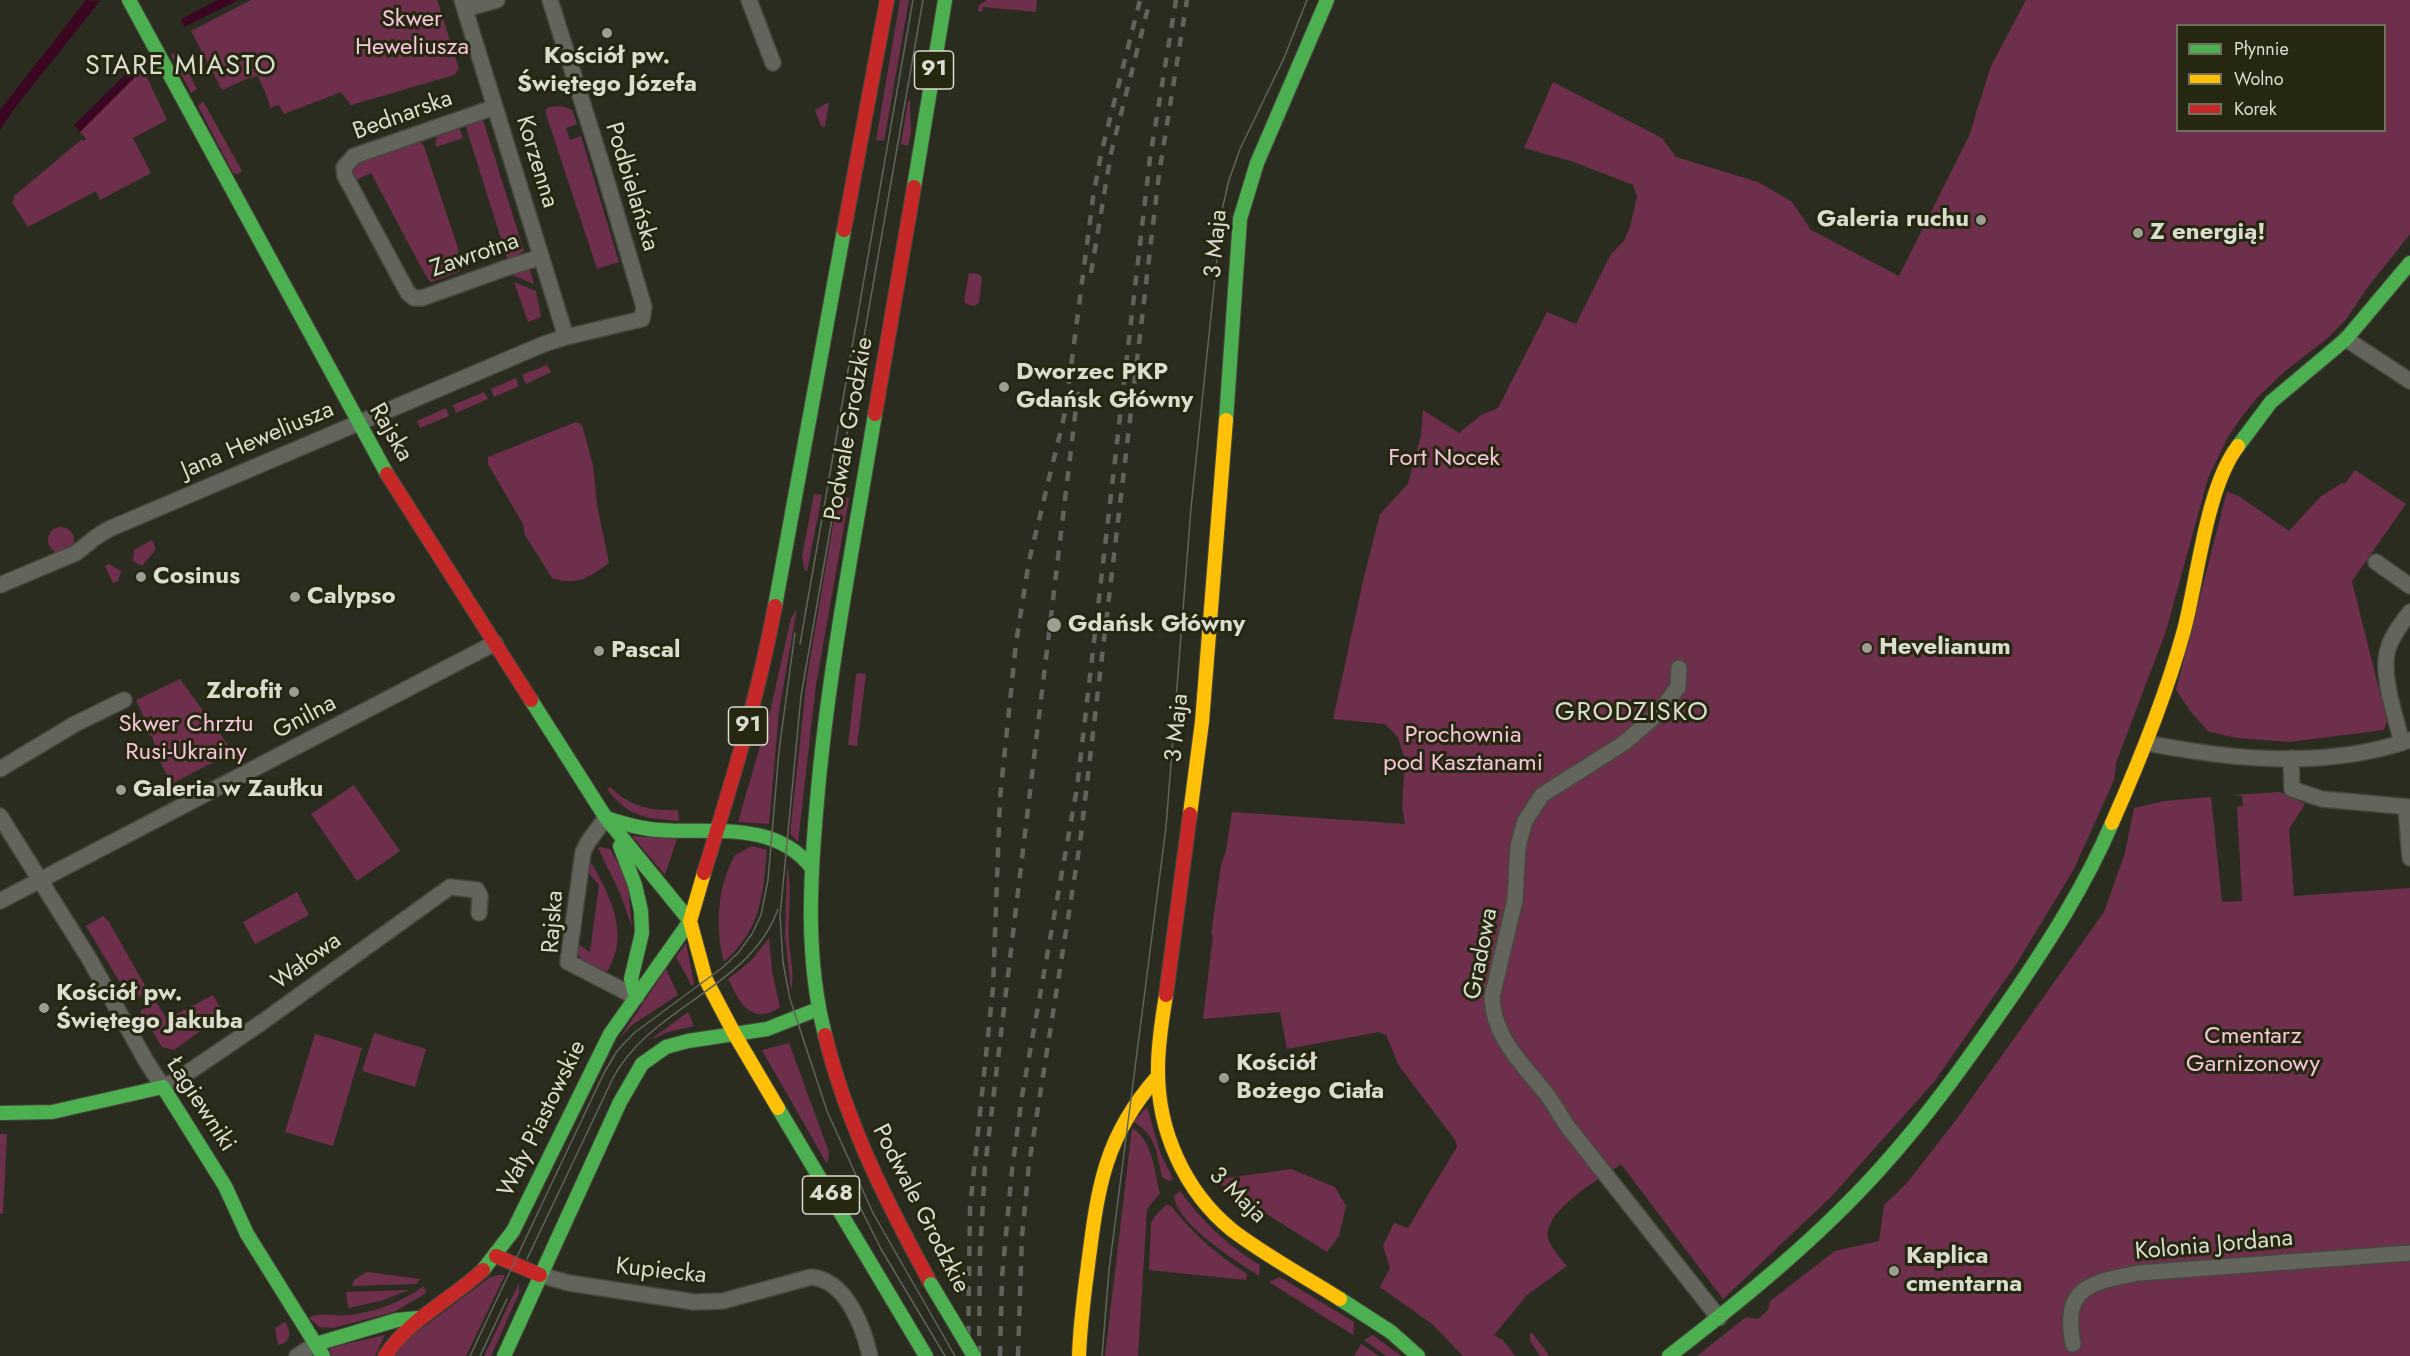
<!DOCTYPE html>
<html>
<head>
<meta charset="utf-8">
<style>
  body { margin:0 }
  #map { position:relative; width:2410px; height:1356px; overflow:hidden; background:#2b2c20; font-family:Jost,sans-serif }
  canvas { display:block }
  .legend { position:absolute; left:2176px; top:24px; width:210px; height:108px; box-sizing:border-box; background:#262711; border:2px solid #6e6f5d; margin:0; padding:8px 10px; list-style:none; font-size:18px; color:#dadcce }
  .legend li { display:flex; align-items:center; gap:12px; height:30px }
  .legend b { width:30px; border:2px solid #6e6f5d }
</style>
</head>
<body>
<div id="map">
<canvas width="2410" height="1356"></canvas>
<ul class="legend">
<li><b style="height:8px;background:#4caf50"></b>Płynnie</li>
<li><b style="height:8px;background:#ffc107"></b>Wolno</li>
<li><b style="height:8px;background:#c62828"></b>Korek</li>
</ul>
</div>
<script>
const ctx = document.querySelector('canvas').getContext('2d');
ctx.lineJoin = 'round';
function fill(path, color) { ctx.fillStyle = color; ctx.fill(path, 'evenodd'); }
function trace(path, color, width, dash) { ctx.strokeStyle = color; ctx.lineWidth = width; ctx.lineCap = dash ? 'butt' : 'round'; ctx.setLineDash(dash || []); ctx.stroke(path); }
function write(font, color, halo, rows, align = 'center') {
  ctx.font = font + ' Jost,sans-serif'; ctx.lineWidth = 6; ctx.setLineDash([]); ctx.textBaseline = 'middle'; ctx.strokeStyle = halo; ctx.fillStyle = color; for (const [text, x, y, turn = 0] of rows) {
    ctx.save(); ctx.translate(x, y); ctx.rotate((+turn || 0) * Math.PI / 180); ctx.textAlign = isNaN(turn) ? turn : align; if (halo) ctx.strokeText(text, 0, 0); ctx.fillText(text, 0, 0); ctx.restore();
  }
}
fill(new Path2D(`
  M251,0H437L459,69L454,75L351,105L341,92L284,114L279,105L270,108L268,99L258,76L249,78L222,90L191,31Z
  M900,0H909L884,141L876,140Z
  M987,0H1037L1036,12L983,7L982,12L978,11L979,5Z
  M2026,0H2410V234L2368,287L2347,318L2329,337L2284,372L2257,398L2243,415L2228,437L2208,478L2166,631L2116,763L2114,780L2074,869L2017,963L1934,1082L1831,1197L1723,1299L1621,1164C1602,1178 1535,1214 1550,1243C1554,1251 1561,1259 1567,1266L1527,1295L1494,1335L1503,1340L1515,1356H1463L1432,1324L1380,1287L1390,1268L1383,1246L1394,1223L1408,1228L1457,1147L1455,1140L1399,1066L1386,1035L1379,1032L1287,1049L1280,1012L1203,1019L1213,935H1211L1221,865L1226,851L1232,812L1405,824L1402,807L1405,760L1398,737L1385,724L1333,719L1364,577L1380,514L1408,484L1421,435L1423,410L1459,433L1481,415L1498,408L1547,312L1576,324L1611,254L1624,241L1630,227L1637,196L1633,185L1574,162L1524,148L1553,82L1662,138L1676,157L1758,182L1792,202L1811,230L1899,276L1969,136L1991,66ZM2178,26H2384V130H2178Z
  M177,51L197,89L191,93L171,55Z
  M143,69L167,120L133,138L151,173L100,200L96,191L28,227L12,202L15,199L13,197L82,139L84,141L86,139L80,132Z
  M910,100L911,133L908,146L901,144L908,101Z
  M203,101L242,171L238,174L233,173L198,106Z
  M829,102L825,127L821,126L815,110Z
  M562,106L572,110L577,124L566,128L570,140L581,136L619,262L597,269L545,111L549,107Z
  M480,119L483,120L524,251L508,261L465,124Z
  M458,124L463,138L436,147C434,131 446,129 458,124Z
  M415,141L421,142L424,146L465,269L432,282L429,281L421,267L371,173L356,180L352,168L353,164Z
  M529,267L534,284L512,275L511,272Z
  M969,273L979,274L982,278L979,303L974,306L966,304L964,301Z
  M514,282L536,291L541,317L528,322Z
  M547,365L551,372L526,384L522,375Z
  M516,378L519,386L494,397L491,389Z
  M484,392L488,399L456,413L453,405Z
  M446,408L449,416L420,428L417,421Z
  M576,422L582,425L593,465L597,505L609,563C588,578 577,586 552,578L525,535L523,524L488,464V457Z
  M2355,470L2406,504L2352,581L2387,721L2384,730L2289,742L2237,738L2209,732L2191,712L2176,690L2227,491L2240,497L2289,531L2320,497L2342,483L2345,484Z
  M814,494L822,495L807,571H805L802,556Z
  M838,496L849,498L816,685L798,842L790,834L807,677Z
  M48 540a13 13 0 1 1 26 0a13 13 0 1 1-26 0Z
  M152,540L156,549L142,566L133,561L134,550Z
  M109,564L121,571L118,581L113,583L105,566Z
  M797,609L779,711L769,824L738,822L770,712L791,618Z
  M858,673L866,674L857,746L848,745L856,675Z
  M180,679L233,752L177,781L173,789L157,754L152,736L148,734L151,733L136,700Z
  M354,785L400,851L357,881L311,814Z
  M610,787C631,807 650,811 678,810L679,821C645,818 628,817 607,789Z
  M2280,792L2305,804L2289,829L2294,896L2410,888V1356H1697L1746,1317L1758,1319L1768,1310L1770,1301L1835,1251L1879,1241L1884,1205L1906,1184L1956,1120L2104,912L2125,853L2134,808L2164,801L2211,797L2222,902L2242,901L2237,807L2243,806L2242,796L2234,795Z
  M632,836L677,839L665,875Z
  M752,846L767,850C763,896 761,929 724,962C715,928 717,886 735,855Z
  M601,847L610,849L627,879L632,927L620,893L598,848Z
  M589,859C609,894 631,932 607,972L582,960L577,953L578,944L590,952L599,885L587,871Z
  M787,866C793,890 787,917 789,942C790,958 795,975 791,990L785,936Z
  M297,892L309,915L255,944L243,922Z
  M103,916L109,922L148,991L131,1001L86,926Z
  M769,938L772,971L780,1007C751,1027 739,1001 728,979L751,961Z
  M686,943L694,983L692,986L676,957Z
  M666,969L678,995L632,1025L619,1039Z
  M213,995L224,1014L174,1050L162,1047L140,1011L156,1002L167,1019Z
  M688,1012L694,1026L668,1032L650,1040Z
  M374,1033L426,1049L415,1087L362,1071Z
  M315,1034L362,1048L333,1146L285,1132Z
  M789,1043L829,1152L827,1164L762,1050Z
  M1147,1107L1160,1152L1173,1179L1169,1181L1162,1177C1157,1154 1156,1134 1133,1122Z
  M1132,1128C1153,1140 1154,1172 1160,1193L1147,1209L1138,1356H1105Z
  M0,1134H7L3,1214H0Z
  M1291,1169L1335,1187L1346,1206L1339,1236L1327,1252L1213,1180Z
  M1180,1191C1203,1222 1227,1245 1260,1265L1259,1276C1238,1262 1176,1224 1174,1196Z
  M1166,1205L1171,1206C1193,1234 1217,1255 1247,1274L1246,1280L1149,1270L1151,1223L1155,1216Z
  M367,1272L420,1279L416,1284L352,1286L354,1280Z
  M498,1275H505L466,1356H395L405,1341L489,1278Z
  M1280,1277L1354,1322L1353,1335L1269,1282Z
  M519,1283V1293L491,1356H484Z
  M424,1286L426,1293L394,1312L333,1328L319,1327L309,1318C320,1311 337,1317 350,1315C376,1312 403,1301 424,1286Z
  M409,1290L381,1301L348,1308L346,1292Z
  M285,1322C291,1331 292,1343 278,1345L275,1328Z
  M1530,1333L1533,1334L1548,1354V1356H1540L1530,1341Z
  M385,1335L375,1356H332L329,1348Z
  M1373,1335L1401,1356H1386L1364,1340Z
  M1361,1344L1379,1356H1354Z`), '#6e2f4d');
fill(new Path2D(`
  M86,0L100,1L14,109L0,130V110Z
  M218,0H239L184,27L181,19Z
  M139,61L143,69L80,132L74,125Z`), '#3a0622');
const street = new Path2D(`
  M462,0L566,337
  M749,0L773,63
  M465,9L497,0
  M495,107L354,156L344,167L345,176L408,293L414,298H422L506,268L541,257
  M2346,339L2410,381
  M2376,562L2410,586
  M0,585L76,553L96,537L109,529L544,344L566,337L642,319L644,307L602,165L550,0
  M1679,668L1678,687L1659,713L1624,743L1542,795L1525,821L1518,846L1515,900L1492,997C1493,1038 1524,1065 1548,1096C1555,1106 1561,1117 1568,1127L1719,1318
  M2147,743C2232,760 2326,769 2410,740
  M2402,743C2396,718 2380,673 2388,649C2392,635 2402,623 2410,612
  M2291,758L2292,789L2322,799L2410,807
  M0,769L75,724L124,700
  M2406,808L2410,858
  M0,816L90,960L146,1061L163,1087L177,1080L261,1023L450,887L477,890L480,896L479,913
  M606,818L588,842L583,852L568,962L636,997
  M0,901L495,643
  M540,1275L569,1283L694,1302L723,1301L811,1277C846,1280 863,1326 870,1356
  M2073,1344C2062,1287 2089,1283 2138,1273L2410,1253
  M297,1356L316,1344`);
const fast = new Path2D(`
  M129,0L387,474
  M914,187L945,0
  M1226,420L1240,219L1257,163L1327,0
  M2238,446L2271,402L2346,339L2410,263
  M775,606L844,230
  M606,818C624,824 641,829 660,830C713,834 773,820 811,867
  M620,846L635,885L641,911L642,933L631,979L636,997
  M825,1035C805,957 810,880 817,801C828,671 854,542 875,414
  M778,1108L926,1356
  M0,1113L52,1112L163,1087L225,1186L247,1234L323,1356
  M483,1270L513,1231L610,1034L690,921L606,818L531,700
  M1340,1299L1391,1332L1418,1356
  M316,1344L397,1320L418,1318
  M504,1356L620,1102L642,1064L666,1047L688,1041L767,1029L818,1009
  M1669,1356C1743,1299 1817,1239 1880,1169C1928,1116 1969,1058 2010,999C2049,942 2085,886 2112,823`);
const slow = new Path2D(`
  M1190,814L1202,722L1226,420
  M2112,823C2140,760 2166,696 2184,630C2198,578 2206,488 2238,446
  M704,873L690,921L706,980L735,1035L778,1108
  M1166,995C1162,1019 1158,1044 1158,1068C1157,1129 1184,1191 1232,1230C1266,1256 1304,1276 1340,1299
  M1079,1356C1080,1325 1084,1295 1088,1265C1098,1187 1104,1137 1158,1076`);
const jam = new Path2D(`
  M844,230L887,0
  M875,414L914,187
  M387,474L531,700
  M704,873C731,785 758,697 775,606
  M1166,995L1190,814
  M825,1035C847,1125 887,1203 931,1284
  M496,1256L540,1275
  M385,1356C410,1318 451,1300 483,1270`);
trace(street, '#47483d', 18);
trace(fast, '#47483d', 16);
trace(slow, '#47483d', 16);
trace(jam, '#47483d', 16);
trace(street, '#63645b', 15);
trace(fast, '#4caf50', 14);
trace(slow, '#ffc107', 14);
trace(jam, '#c62828', 14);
trace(new Path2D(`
  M923,0L801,696L780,916L783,962L790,999L827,1111L873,1213L955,1356
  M800,644L913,0
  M853,1193L881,1249L945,1356
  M527,1259L613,1078C651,1006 750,988 778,909
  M470,1356L604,1073L617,1051L634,1033L722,968L738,953L752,934L761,915L768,880L779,751L795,633
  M480,1356L507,1299
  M1102,1356L1109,1270L1166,827L1191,508L1222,210L1229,180L1240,149L1284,58L1307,0`), '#62635c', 1.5);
trace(new Path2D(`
  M1091,273L1111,153L1150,0
  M968,1356L970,1208L993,988L1000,798L1016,643L1029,561L1065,413L1093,198L1101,154L1140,0
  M979,1356L980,1252L985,1167L1081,366
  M1000,1356L1002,1277L1012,1170L1022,1096L1077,788L1150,158L1176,0
  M1018,1356L1022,1236L1029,1164L1080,843L1159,174L1187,0`), '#62635c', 4.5, [10, 10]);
const fastBridge = new Path2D(`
  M931,1284L974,1356`);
trace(fastBridge, '#47483d', 16, []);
trace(fastBridge, '#4caf50', 14);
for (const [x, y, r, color] of [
  [607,33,6,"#9d9e91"],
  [1981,220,6,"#9d9e91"],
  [2138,233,6,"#9d9e91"],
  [1004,387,6,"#9d9e91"],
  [141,577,6,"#9d9e91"],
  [295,597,6,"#9d9e91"],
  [1054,625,8,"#9d9e91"],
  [1867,648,6,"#9d9e91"],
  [599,651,6,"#9d9e91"],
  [294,692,6,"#9d9e91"],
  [121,790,6,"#9d9e91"],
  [44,1008,6,"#9d9e91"],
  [1224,1078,6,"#9d9e91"],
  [1894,1271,6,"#9d9e91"]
]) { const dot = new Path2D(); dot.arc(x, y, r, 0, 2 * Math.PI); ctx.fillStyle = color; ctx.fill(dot); trace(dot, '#262711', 2); }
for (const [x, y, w] of [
  [934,70,39],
  [748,726,39],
  [831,1195,57]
]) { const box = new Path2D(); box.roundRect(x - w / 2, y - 19, w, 38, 4.5); ctx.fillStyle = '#262711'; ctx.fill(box); trace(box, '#dadcce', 1.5); }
write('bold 22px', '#dadcce', null, [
  ["91",934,70],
  ["91",748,726],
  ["468",831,1195]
]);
write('24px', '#f4c5d8', '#262711', [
  ["Skwer",412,20],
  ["Heweliusza",412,48],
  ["Fort Nocek",1444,459],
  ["Skwer Chrztu",186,725],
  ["Rusi-Ukrainy",186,753],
  ["Prochownia",1463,736],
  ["pod Kasztanami",1463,764],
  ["Cmentarz",2253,1037],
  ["Garnizonowy",2253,1065]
]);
write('bold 24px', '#dadcce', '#262711', [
  ["Kościół pw.",607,57,"center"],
  ["Świętego Józefa",607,85,"center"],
  ["Galeria ruchu",1969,220,"right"],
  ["Z energią!",2150,233],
  ["Dworzec PKP",1016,373],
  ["Gdańsk Główny",1016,401],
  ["Cosinus",153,577],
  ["Calypso",307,597],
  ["Gdańsk Główny",1068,625],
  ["Hevelianum",1879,648],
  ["Pascal",611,651],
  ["Zdrofit",282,692,"right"],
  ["Galeria w Zaułku",133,790],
  ["Kościół pw.",56,994],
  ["Świętego Jakuba",56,1022],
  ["Kościół",1236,1064],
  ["Bożego Ciała",1236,1092],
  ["Kaplica",1906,1257],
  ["cmentarna",1906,1285]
], 'left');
write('24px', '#dadcce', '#262711', [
  ["Bednarska",403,116,-20],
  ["Korzenna",536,162,73],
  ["Podbielańska",631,187,73],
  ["3 Maja",1217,244,-85],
  ["Zawrotna",475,256,-19],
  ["Podwale Grodzkie",850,429,-80],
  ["Rajska",390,433,60],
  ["Jana Heweliusza",258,441,-23],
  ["Gnilna",305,718,-28],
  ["3 Maja",1178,728,-84],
  ["Rajska",554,922,-86],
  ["Gradowa",1482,954,-79],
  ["Wałowa",307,962,-36],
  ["Łagiewniki",200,1105,57],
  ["Wały Piastowskie",543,1119,-64],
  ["3 Maja",1237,1196,44],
  ["Podwale Grodzkie",920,1209,63],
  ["Kolonia Jordana",2214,1246,-5],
  ["Kupiecka",661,1272,6]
]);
ctx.letterSpacing = '1.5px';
write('26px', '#dadcce', '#262711', [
  ["GRODZISKO",1632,714]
]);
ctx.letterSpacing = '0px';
ctx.letterSpacing = '1.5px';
write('27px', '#dadcce', '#262711', [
  ["STARE MIASTO",181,67]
]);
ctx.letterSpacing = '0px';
</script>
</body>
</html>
